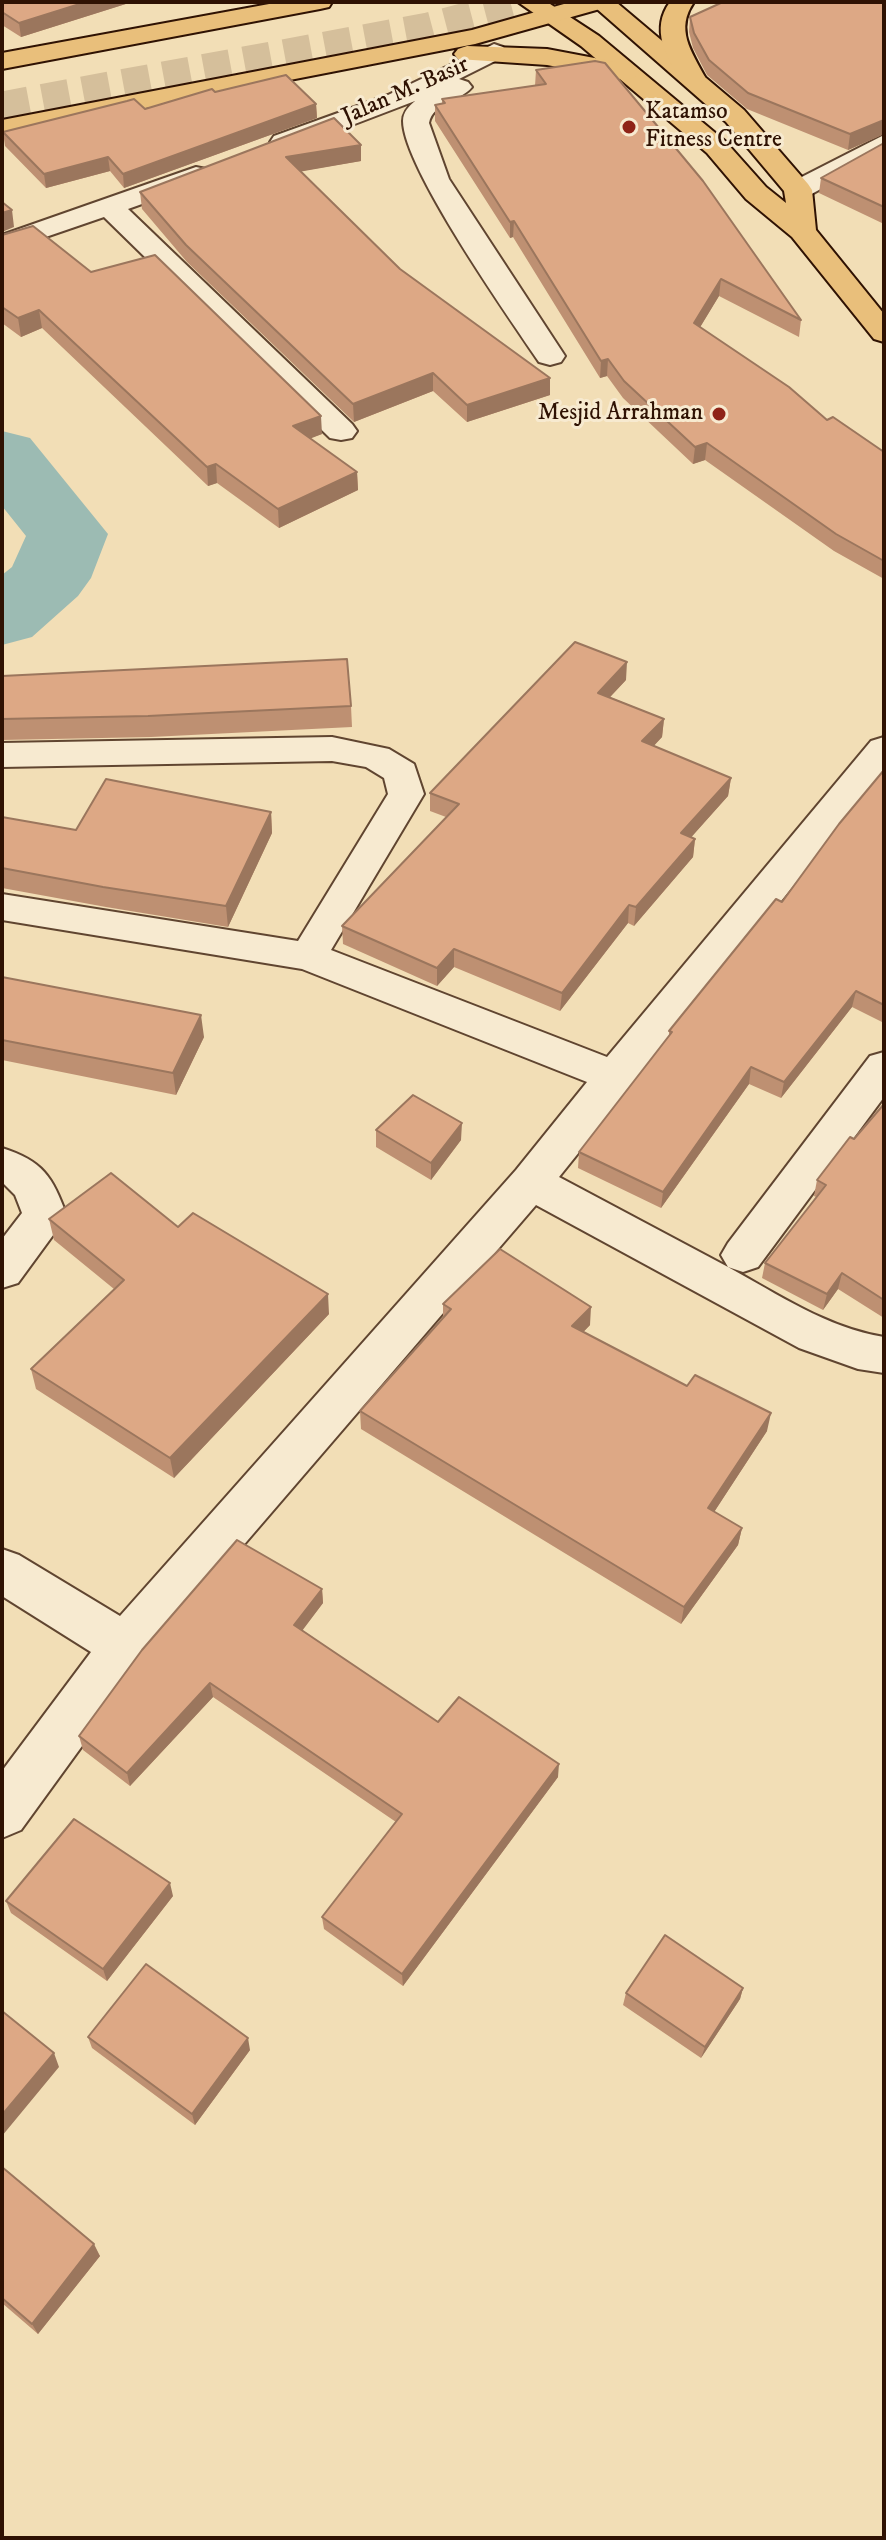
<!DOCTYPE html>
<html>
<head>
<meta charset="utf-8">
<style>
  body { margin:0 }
  #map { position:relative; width:886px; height:2540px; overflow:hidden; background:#f2deb6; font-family:"IM FELL DW Pica",serif }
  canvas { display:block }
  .frame { position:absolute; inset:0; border:4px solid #2f1203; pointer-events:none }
</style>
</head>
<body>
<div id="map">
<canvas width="886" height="2540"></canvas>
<div class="frame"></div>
</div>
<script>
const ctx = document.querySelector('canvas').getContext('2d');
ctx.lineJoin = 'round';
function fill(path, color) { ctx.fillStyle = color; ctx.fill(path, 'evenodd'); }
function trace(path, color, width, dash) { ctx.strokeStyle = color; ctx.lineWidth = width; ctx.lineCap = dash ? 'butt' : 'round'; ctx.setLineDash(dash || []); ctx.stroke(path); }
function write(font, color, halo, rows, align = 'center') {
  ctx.font = font + ' "IM FELL DW Pica",serif'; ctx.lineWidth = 6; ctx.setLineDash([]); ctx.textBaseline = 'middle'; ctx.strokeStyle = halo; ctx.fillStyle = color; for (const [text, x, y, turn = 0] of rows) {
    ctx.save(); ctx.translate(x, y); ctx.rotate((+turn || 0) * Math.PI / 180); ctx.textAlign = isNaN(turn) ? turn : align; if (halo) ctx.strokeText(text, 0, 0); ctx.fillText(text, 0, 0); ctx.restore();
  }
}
fill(new Path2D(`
  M2,431L30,438L108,534L91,578L78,596L32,637L2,645V575L12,567L26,536L2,506Z`), '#9cbbb3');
trace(new Path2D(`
  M2,105L428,26L519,2`), '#d5bf9b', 27, [27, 14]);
const minor = new Path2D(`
  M494,44L503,47L507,52L503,57L459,79L468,82L472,87C460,102 433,102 429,123L449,179L565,356L561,362L550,365L539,362C509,318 403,167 403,121C403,112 409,106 415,101L292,148H274L270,142L274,136L388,95Z
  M884,135V154L808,196H788L784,190L788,184Z
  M196,167L206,169L210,175L206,181L128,209L352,424L357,431L352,438L341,440L330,438L104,217L2,252V235Z
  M332,737L389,749L414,764L424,794L331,950L607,1057L871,741L884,737V773L559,1177L728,1267L721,1255L728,1243L870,1056L884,1052V1097L758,1267L743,1272L728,1267C778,1294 827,1328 884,1337V1373L858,1369L799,1348L536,1205L143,1662L21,1830L2,1838V1771L91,1652L2,1596V1549L19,1555L120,1616L516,1170L587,1082L302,969L2,920V894L298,941L388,794L384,778L366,767L332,761L2,767V743Z
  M2,1148C43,1161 52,1176 67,1216L18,1283L2,1288V1239L22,1213L15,1195L2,1182Z`);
const major = new Path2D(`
  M518,2H547L599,36L725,141L766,187L786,203L784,191L726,122L589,2H616L744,110L808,184L812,190L816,230L884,314V342L874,339L792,237L746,199L707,153L581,46Z`);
const highway = new Path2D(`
  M280,2H332L329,7L320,9L2,69V53Z
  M571,2H610L607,7L475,44L2,136V120L472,30Z
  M670,2H694C675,29 691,51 705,77L701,82H683C666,58 650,29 670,2Z
  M467,46L547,49L626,64L635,67L639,72L635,77L626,80L547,65L458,59L454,54L458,49Z`);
trace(minor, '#604530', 4);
trace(major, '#2f1203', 4);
trace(highway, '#2f1203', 4);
fill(minor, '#f7ead0');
fill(major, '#e9bf7b');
fill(highway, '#e9bf7b');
fill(new Path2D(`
  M2,2H132L21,37L2,25Z
  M884,2V134L848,150L747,109L707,75L693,48L689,32L690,17Z
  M536,70L801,320L799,337L719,296L700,327L827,420L884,452V579L834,551L705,460L693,464L623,398L607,376L600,378L513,237L510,238L435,121V105L442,104V99L535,86Z
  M215,92L316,104L317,118L124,188L110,171L46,188L5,146L3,132L145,109Z
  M884,143V224L819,193L821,178Z
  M361,145V161L301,171L400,269L550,395L467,422L433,391L354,422L187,262L142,209L140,192Z
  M2,235L91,272L322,434L310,438L357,472L358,490L279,528L217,483L208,486L42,328L21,337L2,323Z
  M2,676L351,706L352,727L151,737L2,740Z
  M626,680L610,697L664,719L662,737L653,746L731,778L728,796L691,837L695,839L693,857L634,926L628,923L560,1011L454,967L437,986L343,944L342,926L446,817L430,811V793Z
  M884,770V1023L852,1007L781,1098L749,1084L661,1208L578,1168L579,1152L669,1036V1031L782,902Z
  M271,812L272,833L228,927L106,907L2,888V817L76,830Z
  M2,977L204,1037L176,1095L2,1060Z
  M884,1104V1318L838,1289L823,1310L762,1278L765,1263L816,1197L814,1196L817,1180Z
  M376,1130L461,1140L431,1180L376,1147Z
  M49,1219L178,1227L329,1314L174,1478L36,1389L31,1369L114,1289L54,1240Z
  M443,1304L590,1325L583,1332L767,1431L714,1512L742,1528L738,1545L681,1624L361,1429L360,1411L443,1317Z
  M322,1589L323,1603L302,1630L438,1722L558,1777L403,1986L324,1929L322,1917L396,1822L213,1697L130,1786L83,1750L79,1736Z
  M173,1896L107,1981L11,1913L6,1901Z
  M743,1988L740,1999L701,2058L623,2005L626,1993Z
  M88,2037L250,2050L195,2125L92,2048Z
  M2,2167L100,2256L38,2334L2,2303Z`), '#be9072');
fill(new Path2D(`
  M86,2H132L21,37L19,23Z
  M316,104L317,118L124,188L123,174Z
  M884,120V134L848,150L850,134Z
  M361,145V161L287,174L286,157Z
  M108,157L110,171L46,188L44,174Z
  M12,210L14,227L2,232V213Z
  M514,221L513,237L510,238V222Z
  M721,279L719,296L693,339L694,323Z
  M39,310L42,328L21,337L18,318Z
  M608,359L607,376L600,378L601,361Z
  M433,373V391L354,422L353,404Z
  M550,378V395L467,422V405Z
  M321,416L322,434L294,445L293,426Z
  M707,443L705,460L693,464L695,447Z
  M216,464L217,483L208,486L207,467Z
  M357,472L358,490L279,528L278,509Z
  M627,662L626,680L597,711L598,693Z
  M664,719L662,737L641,760L642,741Z
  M731,778L728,796L679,851L681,833Z
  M271,812L272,833L228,927L226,906Z
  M695,839L693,857L634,926L636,907Z
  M629,905L628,923L560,1011L562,993Z
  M454,949V967L437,986V968Z
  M856,991L852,1007L781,1098L784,1082Z
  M201,1015L204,1037L176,1095L173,1073Z
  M751,1067L749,1084L661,1208L663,1192Z
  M462,1123L461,1140L431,1180V1163Z
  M842,1273L838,1289L823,1310L827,1294Z
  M328,1294L329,1314L174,1478L170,1458Z
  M591,1307L590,1325L571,1345L572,1326Z
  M771,1413L767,1431L705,1526L708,1508Z
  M742,1528L738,1545L681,1624L684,1607Z
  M322,1589L323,1603L296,1639L294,1625Z
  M210,1683L213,1697L130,1786L127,1773Z
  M559,1764L558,1777L403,1986L402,1974Z
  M170,1883L173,1896L107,1981L103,1969Z
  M743,1988L740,1999L701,2058L705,2047Z
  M248,2038L250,2050L195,2125L192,2114Z
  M54,2053L59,2067L2,2136V2115Z
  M94,2244L100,2256L38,2334L32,2324Z`), '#9b765d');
const building = new Path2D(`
  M2,2H86L19,23L2,12Z
  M723,2H884V120L850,134L748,93L709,60L694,33L690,17Z
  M595,61L605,63L703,181L801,320L721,279L694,323L789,387L827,420L833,417L884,452V561L836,534L707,443L695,447L624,381L608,359L601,361L514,221L510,222L435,105L445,103L442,99L546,84L536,70Z
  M286,75L316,104L123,174L108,157L44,174L3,132L127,101L134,99L145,109L212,89L215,92Z
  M334,118L361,145L286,157L400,269L550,378L467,405L433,373L353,404L186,245L140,192Z
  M884,143V207L821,178Z
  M2,202L12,210L2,213Z
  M33,226L91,272L155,255L321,416L293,426L357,472L278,509L216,464L207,467L39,310L18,318L2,307V235Z
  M575,642L627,662L598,693L664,719L642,741L731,778L681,833L695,839L636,907L629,905L562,993L454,949L437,968L342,926L459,804L430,793Z
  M347,659L351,706L148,716L2,719V676Z
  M884,770V1005L856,991L784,1082L751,1067L663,1192L579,1152L672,1032L669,1031L776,899L782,902L839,824Z
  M106,779L271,812L226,906L103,887L2,868V817L76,830Z
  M2,977L201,1015L173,1073L2,1040Z
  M413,1095L462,1123L431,1163L376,1130Z
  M884,1104V1300L842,1273L827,1294L765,1263L826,1185L817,1180L850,1137L854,1139Z
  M111,1173L178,1227L193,1213L328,1294L170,1458L31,1369L124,1280L49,1219Z
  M500,1249L591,1307L572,1326L687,1386L695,1375L771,1413L708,1508L742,1528L684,1607L360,1411L451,1309L443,1304Z
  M237,1540L322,1589L294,1625L438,1722L459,1697L559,1764L402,1974L322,1917L402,1814L210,1683L127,1773L79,1736L142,1650Z
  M74,1819L170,1883L103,1969L6,1901Z
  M665,1935L743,1988L705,2047L626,1993Z
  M146,1964L248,2038L192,2114L88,2037Z
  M2,2011L54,2053L2,2115Z
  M2,2167L94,2244L32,2324L2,2298Z`);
fill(building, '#dda885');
trace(building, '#9b765d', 2);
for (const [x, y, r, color] of [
  [629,127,8,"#8f2418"],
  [719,414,8,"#8f2418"]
]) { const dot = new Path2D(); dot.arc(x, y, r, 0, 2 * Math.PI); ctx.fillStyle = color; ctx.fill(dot); trace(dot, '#f7ead0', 3); }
write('24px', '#2f1203', '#f7ead0', [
  ["Jalan M. Basir",406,92,-24]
]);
write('24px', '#2f1203', '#f7ead0', [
  ["Katamso",645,113],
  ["Fitness Centre",645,141],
  ["Mesjid Arrahman",703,414,"right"]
], 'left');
</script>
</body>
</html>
